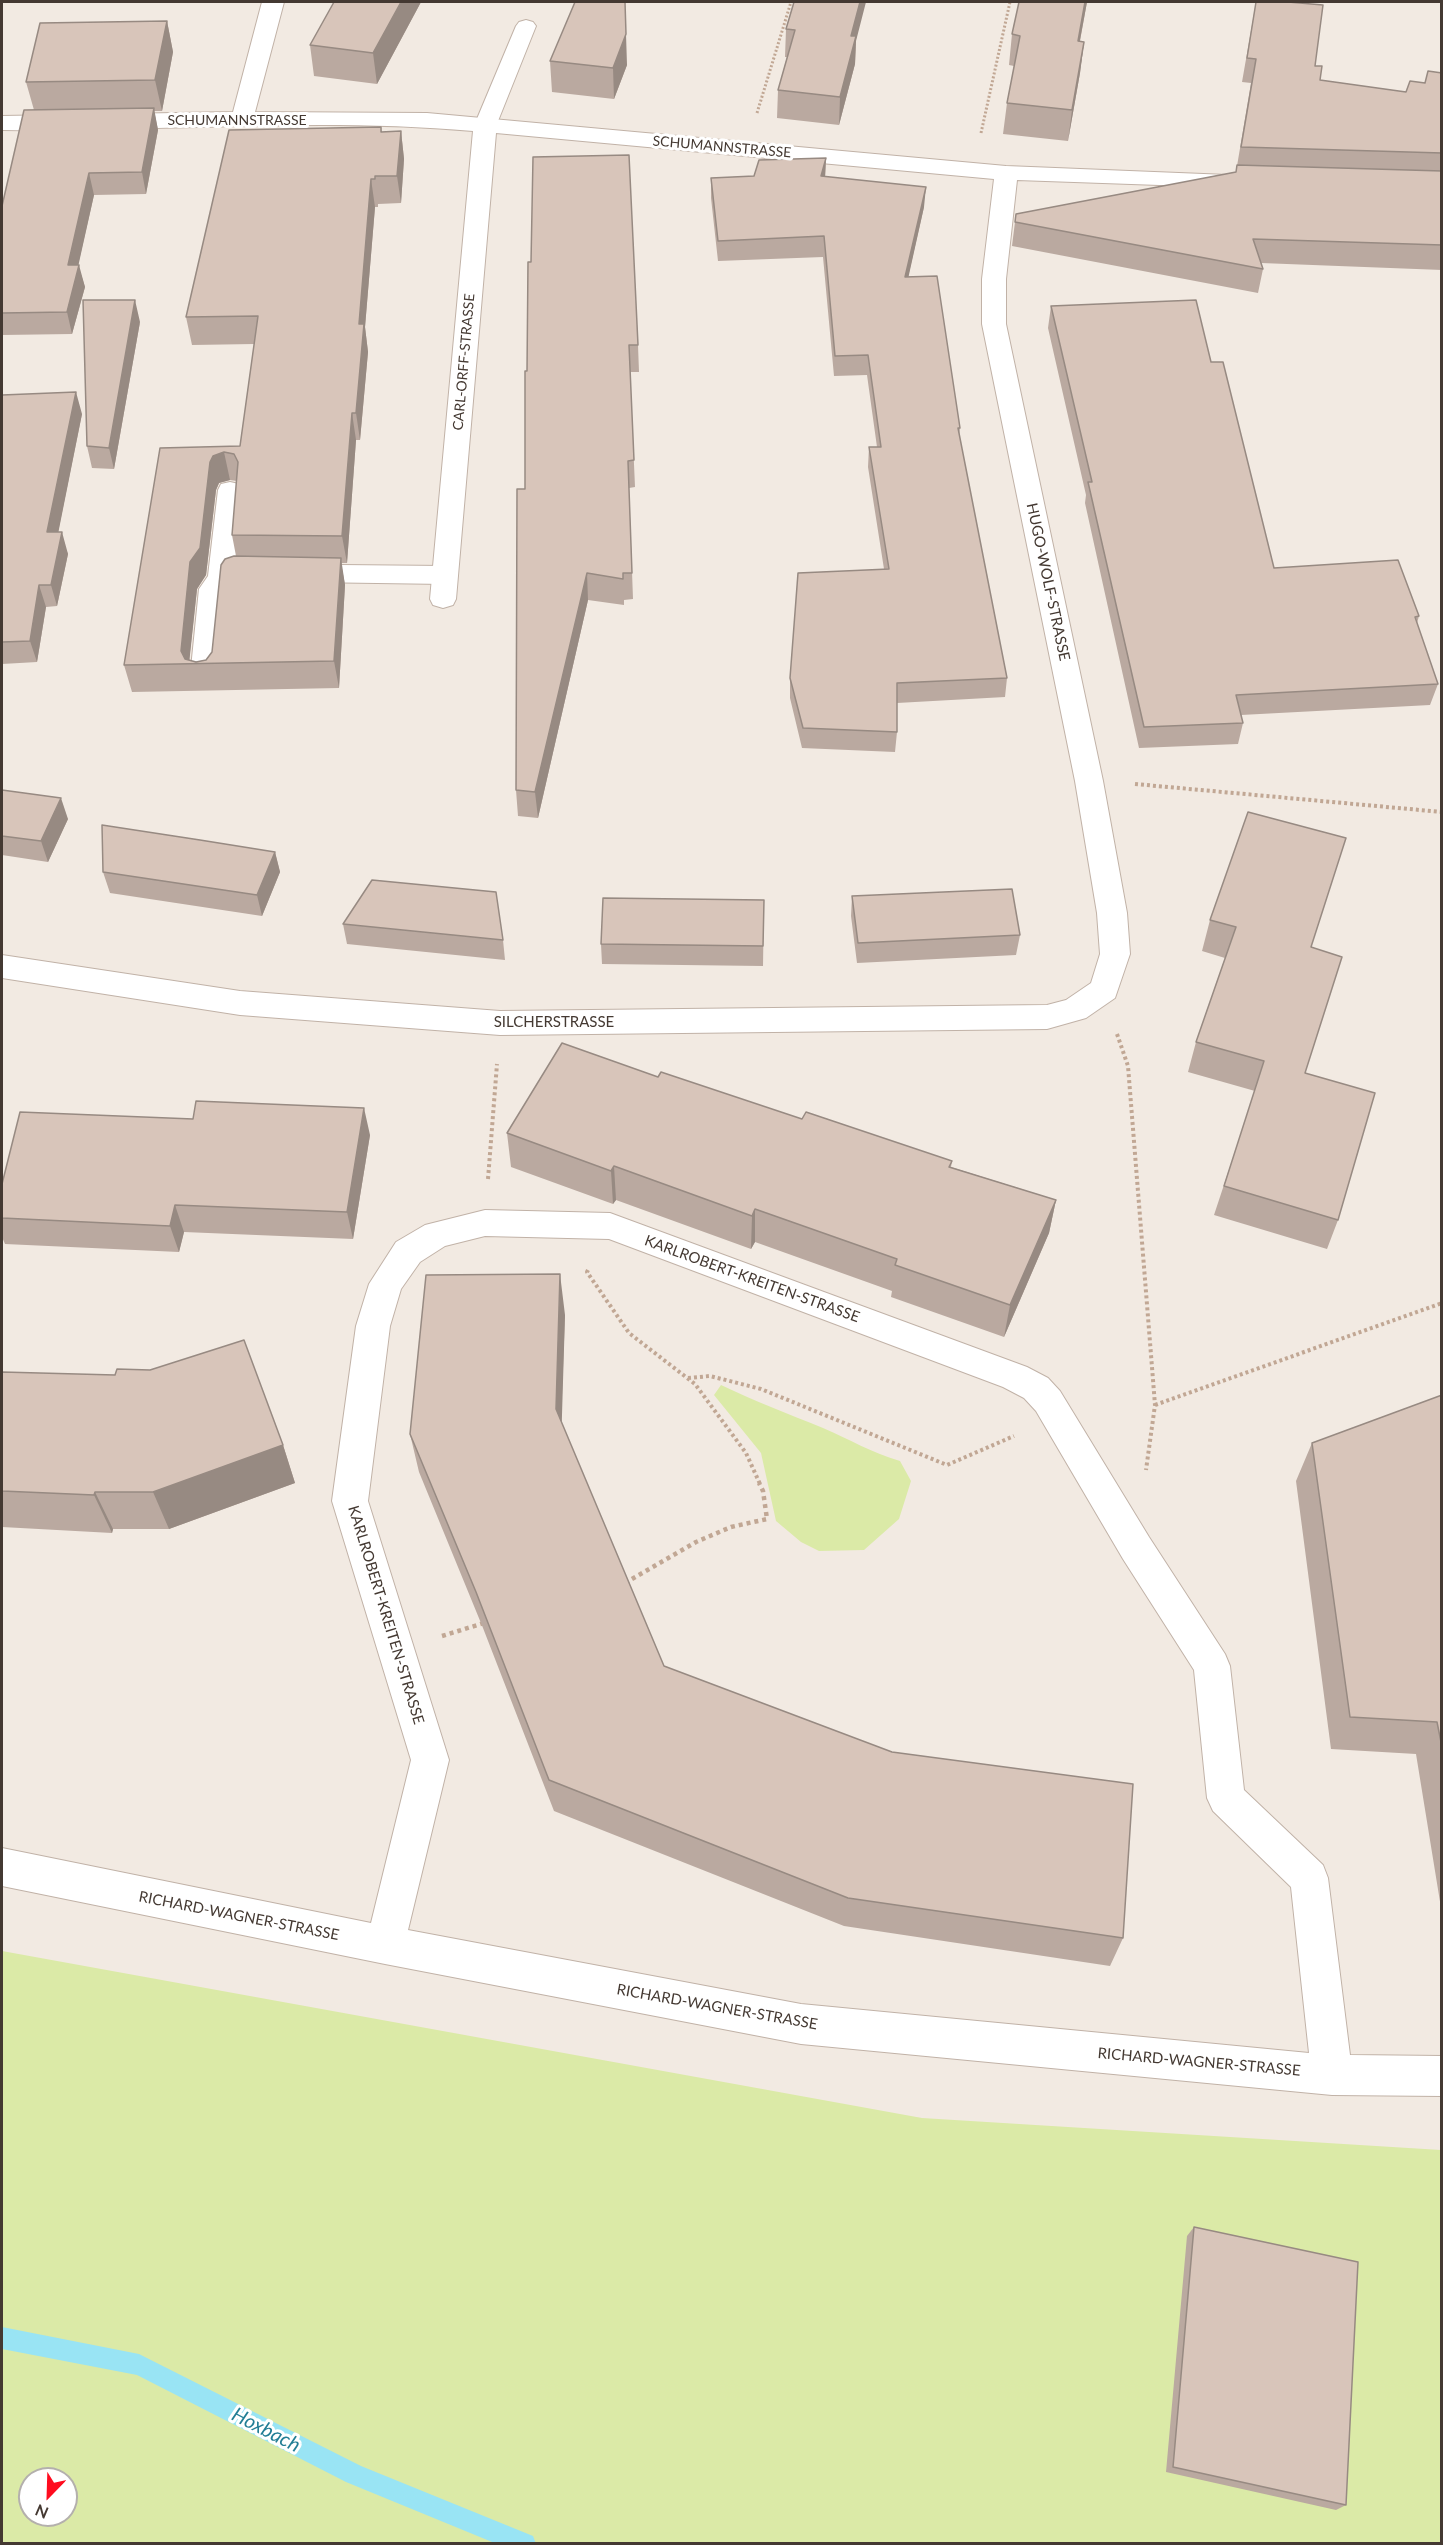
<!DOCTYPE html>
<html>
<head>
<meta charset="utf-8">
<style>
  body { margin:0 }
  #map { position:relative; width:1443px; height:2545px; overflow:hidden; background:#f2eae2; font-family:Lato,sans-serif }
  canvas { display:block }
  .frame { position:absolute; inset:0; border:3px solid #443932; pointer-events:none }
  .north { position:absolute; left:18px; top:2467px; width:60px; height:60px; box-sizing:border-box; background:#fff; border:2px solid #b4b0ad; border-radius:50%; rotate:203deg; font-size:16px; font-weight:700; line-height:24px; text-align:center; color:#443932 }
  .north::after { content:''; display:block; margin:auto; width:21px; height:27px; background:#ff0c1f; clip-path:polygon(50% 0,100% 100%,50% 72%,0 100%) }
</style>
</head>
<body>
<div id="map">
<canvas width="1443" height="2545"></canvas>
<div class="frame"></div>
<div class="north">N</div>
</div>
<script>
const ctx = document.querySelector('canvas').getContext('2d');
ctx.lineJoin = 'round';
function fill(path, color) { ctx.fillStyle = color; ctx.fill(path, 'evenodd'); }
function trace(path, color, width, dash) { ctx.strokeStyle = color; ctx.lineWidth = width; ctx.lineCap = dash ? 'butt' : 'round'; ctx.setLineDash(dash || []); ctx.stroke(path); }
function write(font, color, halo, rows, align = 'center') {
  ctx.font = font + ' Lato,sans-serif'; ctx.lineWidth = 6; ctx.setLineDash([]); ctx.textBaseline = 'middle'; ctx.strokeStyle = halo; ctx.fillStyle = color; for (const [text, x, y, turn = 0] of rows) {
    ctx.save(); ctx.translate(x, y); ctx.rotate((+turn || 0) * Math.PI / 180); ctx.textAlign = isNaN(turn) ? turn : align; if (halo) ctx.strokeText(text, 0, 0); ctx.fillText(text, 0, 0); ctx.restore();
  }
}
fill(new Path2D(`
  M721,1385C754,1401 789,1414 823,1428C851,1440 870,1452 900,1461L911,1481L899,1519L864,1550L819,1551L801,1542L776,1521L761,1453L714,1395Z
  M2,1951L922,2118L1441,2150V2543H2ZM30,2479H66V2515H30Z`), '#dbeaa7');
fill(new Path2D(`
  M2,2327L139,2354L361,2466L533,2536L536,2544H497L346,2482L137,2375L2,2349Z`), '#99e4f4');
const service = new Path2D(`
  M526,20L533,22L536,26L496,126L493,131L485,132L477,131L474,126L516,26L519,22Z
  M230,482L239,484L242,490L235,564L445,566L454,569L458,575L454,581L445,584L240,581L230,584L225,591L216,678L212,685L203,687L194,685L190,678L199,589L208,576L218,490L221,484Z`);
const minor = new Path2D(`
  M262,2H284L255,112L427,113L1006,166L1253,176L1257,181L1253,186L1245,188L1017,180L1006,279V324L1103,781L1127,913L1130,954L1115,998L1086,1018L1047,1029L500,1035L240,1015L2,978V955L240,991L500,1011L1047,1005L1066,1000L1091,983L1100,954L1097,913L1075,781L982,324V279L994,179L496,133L456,599L453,605L443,608L433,605L430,599L473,131C317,117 158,132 2,130V116L233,112Z
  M485,1210L610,1213L1027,1367L1048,1378L1060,1391L1149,1537L1225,1654L1230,1666L1244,1790L1323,1865L1328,1878L1350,2055L1442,2056V2096L1332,2095L801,2044L385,1964L2,1886V1848L371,1923L411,1760L332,1501L356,1326L369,1284L396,1242L425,1225ZM485,1236L609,1239L1003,1387L1024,1398L1036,1411L1123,1559L1194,1670L1207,1798L1213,1811L1291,1887L1309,2053L801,2004L408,1930L449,1760L368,1501L390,1326L401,1289L420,1262L445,1246Z`);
trace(service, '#c1b2a7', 2);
trace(minor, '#c1b2a7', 2);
trace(new Path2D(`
  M757,113L791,2
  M981,133L1010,2`), '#c1a794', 3, [2, 2]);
trace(new Path2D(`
  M1135,784L1442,812
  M1117,1034L1128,1066L1155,1405L1146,1470
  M488,1179L497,1064
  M588,1270L587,1272L629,1333L695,1384L746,1453L760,1484
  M688,1378L710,1376L761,1389L947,1465L1014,1436
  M1155,1405L1442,1303`), '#c1a794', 4, [3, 3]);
trace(new Path2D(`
  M625,1583L696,1542L731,1527L767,1519L763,1491L759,1483
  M442,1636L484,1623`), '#c1a794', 4.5, [4, 4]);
fill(service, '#fff');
fill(minor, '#fff');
fill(new Path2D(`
  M421,2L377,84L314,76L310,45Z
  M794,2L856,41L855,64L839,125L777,118L778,90L787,57H785L786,29Z
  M1019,2H1087L1080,41L1084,42L1080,73L1068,141L1003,134L1007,103L1014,66L1009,65L1012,34Z
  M1256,2L1315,66L1320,80L1406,92L1425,83L1442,73V270L1261,263L1263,269L1258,293L1012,246L1016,214L1236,172L1251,83L1242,82Z
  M167,21L173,52L162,111H154L158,130L146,194L94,195L78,265L85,287L72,334L2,335V206L34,110L26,82Z
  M550,61L627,65L614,99L552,92Z
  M381,127L382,132L401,131L404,159L401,203L378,204V207H375L365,327L368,352L360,440H356L347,563H341L345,585L339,688L132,692L124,665L160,448L240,446L254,344L192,345L186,317ZM230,480L237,481L232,535L236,556L212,652L206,660L196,662L189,661L197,589L206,575L216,490L219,483Z
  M826,158L825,176L924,207L908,277L960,428L959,435L1007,678L1005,697L897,703V732L895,752L802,748L790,698V678L884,569L868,467L869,447H877L867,375L834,376L823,257L718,261L711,198V178L754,176Z
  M528,262L638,345L639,372H630L635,487L629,488L633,599L624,600V605L588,600L538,818L518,816L516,790L525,489L527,371Z
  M1051,306L1211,362L1274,568L1419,616L1417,623L1438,684L1430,705L1241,715L1243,723L1238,744L1139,748L1085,503L1086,495L1048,328Z
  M140,322L114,469L92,468L87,446Z
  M2,395L82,414L58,532L68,554L57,606L46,607L37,662L2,664Z
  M2,790L68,819L48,862L2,855Z
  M275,852L280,872L262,916L110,893L103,872Z
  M852,896L1020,935L1016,955L857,963L851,916Z
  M764,900L763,966L602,964L601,944Z
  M1210,920L1311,947L1305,1073L1338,1220L1327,1249L1214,1215L1255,1091L1188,1072L1196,1042L1225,958L1202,951Z
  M343,924L503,940L505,960L347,944Z
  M658,1077L802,1119L952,1161L951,1167L1056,1200L1049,1233L1004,1337L891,1297L892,1291L755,1242L751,1249L616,1200L613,1204L511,1167L507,1133Z
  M370,1135L353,1239L184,1232L179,1252L5,1244L2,1237V1184Z
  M565,1315L561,1422L664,1666L1123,1938L1110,1966L844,1926L554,1811L483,1628L419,1472L410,1434Z
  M2,1372L283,1445L295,1483L169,1529H113L112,1533L2,1527Z
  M1442,1395V1914L1416,1754L1331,1749L1296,1481L1312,1443Z
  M1194,2227L1346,2505L1336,2510L1166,2472L1187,2236Z`), '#baa9a0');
fill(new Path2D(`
  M401,2H421L377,84L373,53Z
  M860,2H866L856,41L855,64L839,125L840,97L851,36Z
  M1085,2H1087L1074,72L1078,41Z
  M167,21L173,52L162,111L155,80Z
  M626,34L627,65L614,99L613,68Z
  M1084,42L1080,73L1068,141L1072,110Z
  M154,108L158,130L146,194L142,172Z
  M401,131L404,159L401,203L397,176Z
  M826,158L825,179L821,176Z
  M89,173L94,195L74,285L79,265L85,287L72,334L67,312L68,265Z
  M371,179L375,207L365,327L368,352L360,440L356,413L359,324Z
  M926,187L924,207L904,297L905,277Z
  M135,300L140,322L114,469L109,448Z
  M76,392L82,414L54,554L47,532Z
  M352,413L356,440L347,563L342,536Z
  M224,452L230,480L219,483L216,490L206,575L197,589L189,664H184L181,651L190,562L210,462L213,456Z
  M62,532L68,554L57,606L51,585Z
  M341,558L345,585L339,688L334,661Z
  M587,573L588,600L538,818L535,792Z
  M39,585L46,607L37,662L30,641Z
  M61,798L68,819L48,862L41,841Z
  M275,852L280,872L262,916L257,895Z
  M364,1108L370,1135L353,1239L347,1212Z
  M614,1166L616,1200L613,1204L611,1171Z
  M1056,1200L1049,1233L1004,1337L1010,1305Z
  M175,1205L184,1232L179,1252L170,1226Z
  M755,1209V1242L751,1249L752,1216Z
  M560,1274L565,1315L561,1448L556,1409Z
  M283,1445L295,1483L169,1529L153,1492Z
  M95,1492L113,1529L112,1533L94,1495Z`), '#978a82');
const building = new Path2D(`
  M334,2H401L373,53L310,45Z
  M575,2H625L626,34L613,68L550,61Z
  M794,2H860L851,36H856L840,97L778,90L795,30L786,29Z
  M1019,2H1085L1078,41L1084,42L1072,110L1007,103L1020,36L1012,34Z
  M1256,2H1288L1323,5L1315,66H1322L1320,80L1406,92L1410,81L1425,83L1428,71L1442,73V153L1241,147L1256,59L1247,58Z
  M167,21L155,80L26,82L40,23Z
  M154,108L142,172L89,173L68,265H79L67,312L2,313V206L24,110Z
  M381,127V132L401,131L397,176H375V179H371L359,324H364L356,413H352L342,536L232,535L238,462L234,454L224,452L213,456L210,462L200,548L190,562L181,651L185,659L196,662L206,660L212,652L221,565L225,559L234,556L341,558L334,661L124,665L160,448L240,446L258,316L186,317L229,130Z
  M629,155L638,345H629L634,460L628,461L632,573H623V579L587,573L535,792L516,790L517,489H525V371H527L528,262H531L533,157Z
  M826,158L821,176L926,187L905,277L937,276L960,428H958L1007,678L897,683V732L803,728L790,678L798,573L889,569L869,447H881L868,355L835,356L824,236L718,241L711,178L754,176L759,160Z
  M1237,165L1442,171V245L1253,239L1263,269L1015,222L1016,214L1236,172Z
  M83,300H135L109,448L87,446Z
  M1196,300L1211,362H1223L1274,568L1398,560L1419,616L1415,617L1438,684L1236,695L1243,723L1144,727L1088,482H1092L1051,306Z
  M76,392L47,532H62L51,585H39L30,641L2,642V395Z
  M2,790L61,798L41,841L2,836Z
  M1248,812L1346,838L1311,947L1342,957L1305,1073L1375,1093L1338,1220L1224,1186L1264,1061L1196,1042L1236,927L1210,920Z
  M102,825L200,840L275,852L257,895L103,872Z
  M372,880L496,892L503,940L343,924Z
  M1012,889L1020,935L858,943L852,896Z
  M603,898L764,900L763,946L601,944Z
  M562,1043L658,1077L661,1072L802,1119L806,1112L952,1161L949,1167L1056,1200L1010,1305L895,1265L897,1259L755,1209L752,1216L614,1166L611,1171L507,1133Z
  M196,1101L364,1108L347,1212L175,1205L170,1226L2,1218V1184L20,1112L193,1119Z
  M560,1274L556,1409L664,1666L892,1752L1133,1784L1123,1938L848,1898L549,1780L476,1592L410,1434L426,1275Z
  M244,1340L283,1445L153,1492H95L94,1495L2,1491V1372L115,1375L117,1369L150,1370Z
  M1442,1395V1747L1437,1722L1350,1717L1312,1443Z
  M1194,2227L1358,2262L1346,2505L1173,2467Z`);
fill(building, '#d8c5ba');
trace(building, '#978a82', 1.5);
write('14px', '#443932', '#fff', [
  ["SCHUMANNSTRASSE",237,120],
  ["SCHUMANNSTRASSE",722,147,5],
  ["CARL-ORFF-STRASSE",464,362,-85]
]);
write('15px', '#443932', '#fff', [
  ["HUGO-WOLF-STRASSE",1048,582,78],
  ["SILCHERSTRASSE",554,1022],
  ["KARLROBERT-KREITEN-STRASSE",752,1279,20],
  ["KARLROBERT-KREITEN-STRASSE",386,1615,73],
  ["RICHARD-WAGNER-STRASSE",239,1916,11],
  ["RICHARD-WAGNER-STRASSE",717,2007,10],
  ["RICHARD-WAGNER-STRASSE",1199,2062,5]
]);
write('italic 20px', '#227e95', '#fff', [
  ["Hoxbach",266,2430,27]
]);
</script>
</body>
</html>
